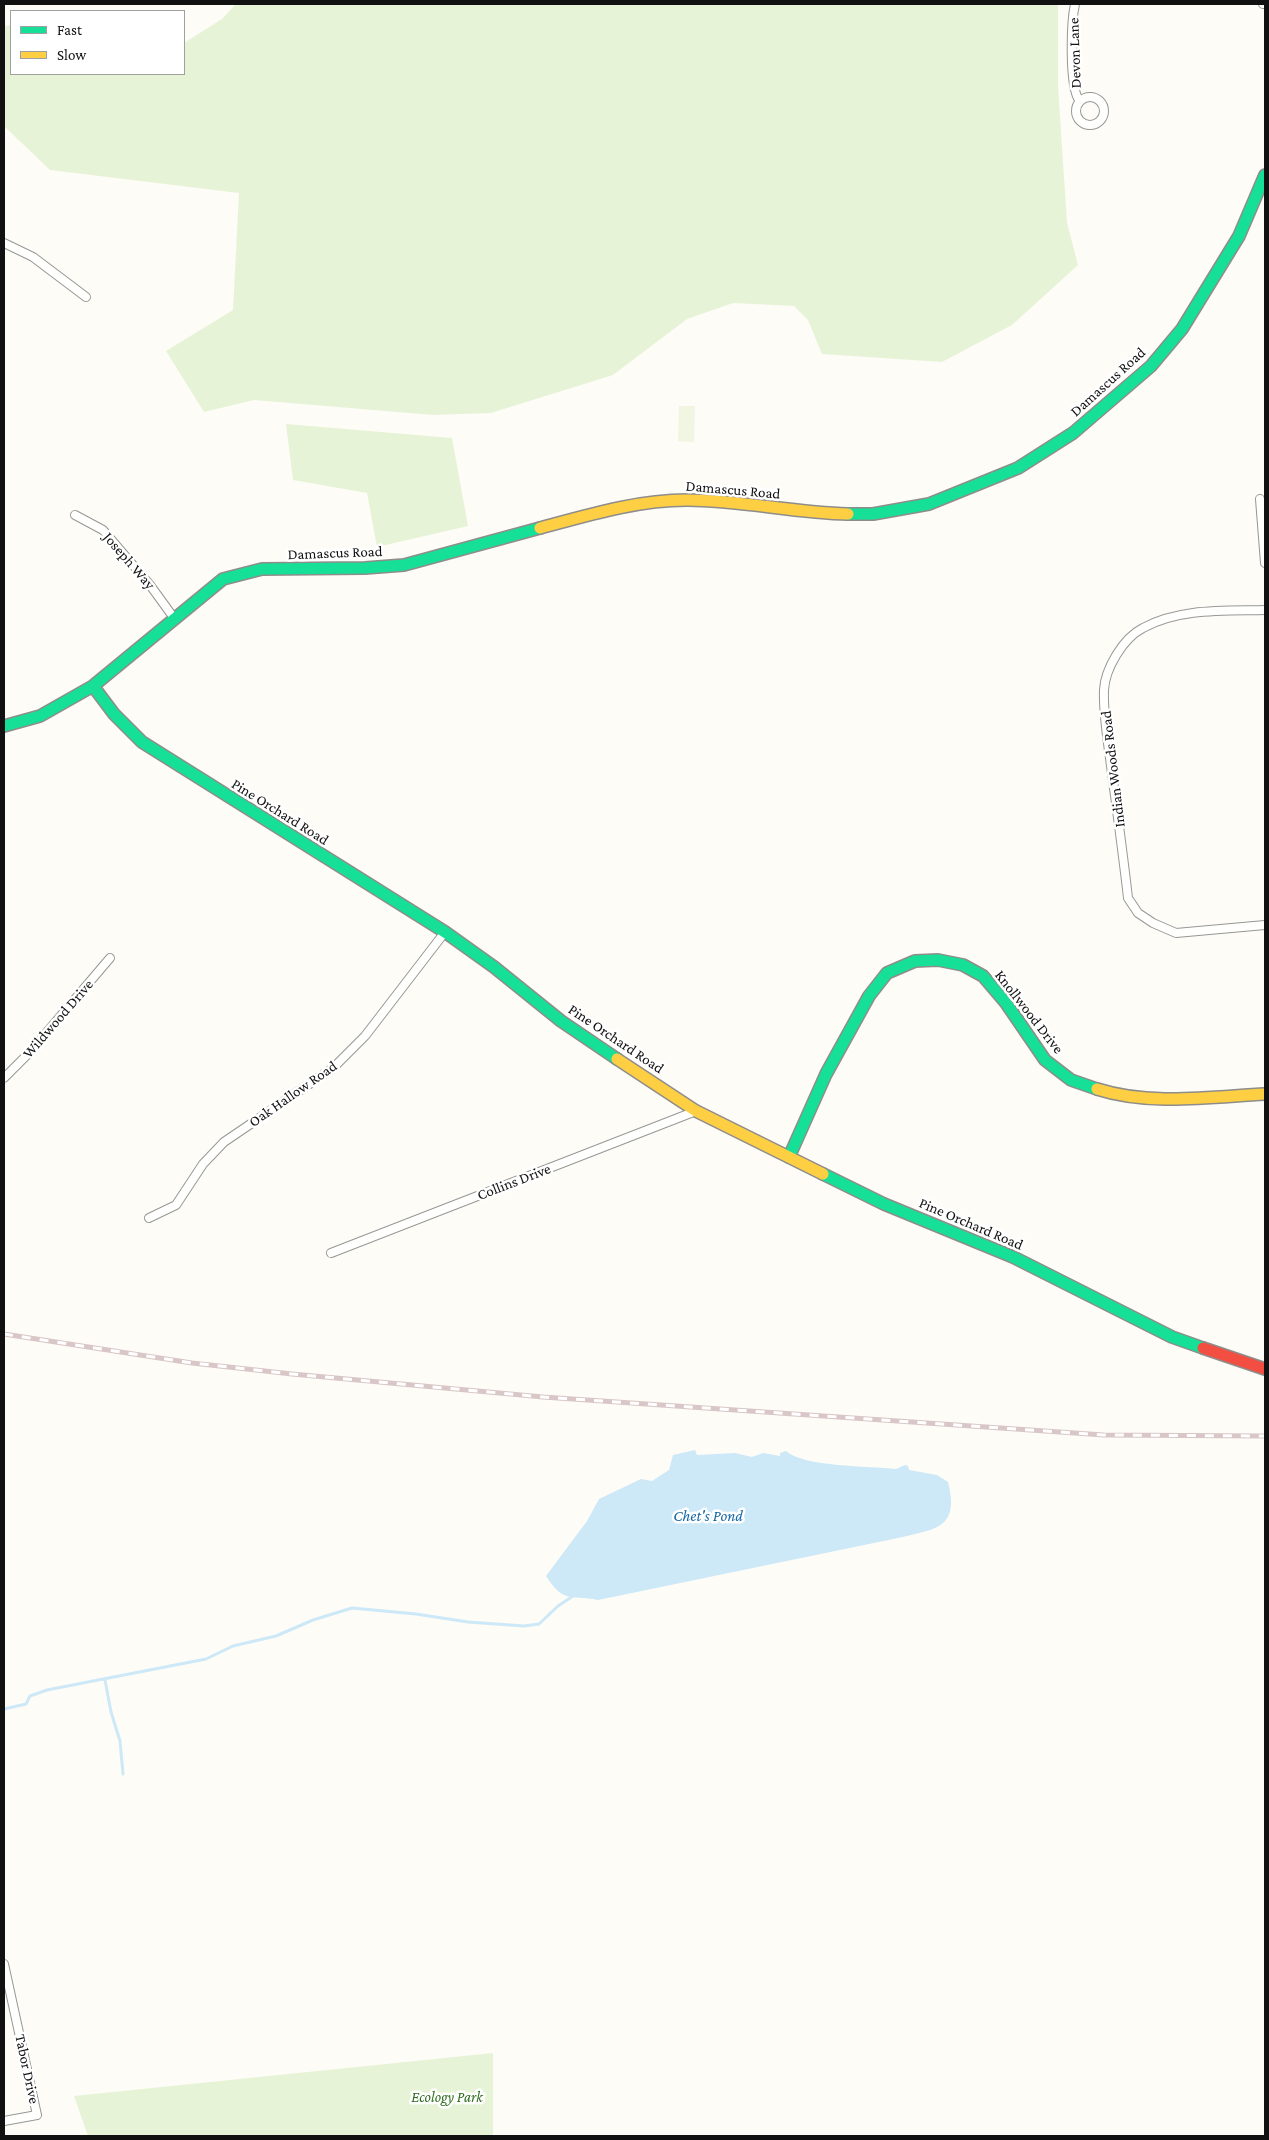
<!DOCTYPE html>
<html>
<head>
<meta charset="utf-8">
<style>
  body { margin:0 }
  #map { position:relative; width:1269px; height:2140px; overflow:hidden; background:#fdfcf7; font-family:"Crimson Pro",serif }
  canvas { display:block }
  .frame { position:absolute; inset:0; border:5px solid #111; pointer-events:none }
  .legend { position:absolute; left:10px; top:10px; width:175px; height:65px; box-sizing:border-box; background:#fff; border:1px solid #a0a0a0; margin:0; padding:6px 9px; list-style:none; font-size:15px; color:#111 }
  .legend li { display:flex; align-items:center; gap:10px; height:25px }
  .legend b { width:25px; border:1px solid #a0a0a0 }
</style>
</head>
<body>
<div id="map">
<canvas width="1269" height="2140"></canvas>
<div class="frame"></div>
<ul class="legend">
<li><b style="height:6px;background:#16e098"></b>Fast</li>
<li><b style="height:6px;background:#ffcf43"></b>Slow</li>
</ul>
</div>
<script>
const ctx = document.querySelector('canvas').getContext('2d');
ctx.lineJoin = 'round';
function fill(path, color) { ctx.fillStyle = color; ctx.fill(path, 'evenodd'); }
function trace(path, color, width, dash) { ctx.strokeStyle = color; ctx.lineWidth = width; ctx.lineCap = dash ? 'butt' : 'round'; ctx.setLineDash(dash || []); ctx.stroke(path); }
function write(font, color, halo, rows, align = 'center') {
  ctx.font = font + ' "Crimson Pro",serif'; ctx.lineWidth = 5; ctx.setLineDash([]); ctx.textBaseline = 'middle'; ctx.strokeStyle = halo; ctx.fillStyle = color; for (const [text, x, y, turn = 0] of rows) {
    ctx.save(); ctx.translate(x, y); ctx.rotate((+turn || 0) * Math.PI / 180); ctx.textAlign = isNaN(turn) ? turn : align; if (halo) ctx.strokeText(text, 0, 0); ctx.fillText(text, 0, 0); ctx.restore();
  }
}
fill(new Path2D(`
  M236,4H1058V86L1067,223L1078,265L1012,325L942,362L822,354L808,320L794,306L733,303L687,319L613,375L491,413L433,415L254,400L204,412L166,351L233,310L239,193L50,170L4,126V26L11,25V74H184V43L222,19Z
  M286,424L452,438L468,526L377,547L367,493L293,480Z
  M493,2053V2136H88L74,2096Z`), '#e7f3d7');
fill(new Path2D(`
  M679,406H695L694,442L678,441Z`), '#f0f6e1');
fill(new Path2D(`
  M695,1450L697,1455L735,1453L752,1457L763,1453L780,1456V1453L786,1451C803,1467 870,1466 896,1469L905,1465L908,1466L909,1470L937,1475L948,1482C960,1529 935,1529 898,1538L598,1600C569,1594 564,1604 546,1576L587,1521L599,1499L641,1479L652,1481L669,1470L673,1455Z`), '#cde8f7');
trace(new Path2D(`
  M105,1680L111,1712L120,1741L123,1774
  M4,1709L26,1704L30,1696L47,1690L206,1659L233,1646L276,1636L313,1620L352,1608L416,1614L468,1622L524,1626L539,1624L558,1606L573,1596`), '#cde8f7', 3);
const street = new Path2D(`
  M1075,4C1071,22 1069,86 1079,100
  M1263,4H1265
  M1076 111a14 14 0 1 1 28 0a14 14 0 1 1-28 0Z
  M4,243L33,257L86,297
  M1260,499L1265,563
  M75,515L103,530L150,585L174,618
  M1265,610C1225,611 1179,608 1143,628C1123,638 1105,669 1104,690C1103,715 1108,741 1111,766C1117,810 1123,854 1128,898L1138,913L1153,923L1176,933L1265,925
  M4,1078L30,1052L110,958
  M149,1218L176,1205L203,1164L224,1142L333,1068L365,1036L445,932
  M331,1253L696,1111
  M4,1964L37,2115L4,2121`);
const fast = new Path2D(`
  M848,514H873L929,504L1018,468L1073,433L1151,366L1182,329L1239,236L1265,175
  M93,686L114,714L142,742L445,932L494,967L561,1021L617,1059
  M4,726L40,716L93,686L223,579L262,569L365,568L404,565L540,528
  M789,1157L826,1074L869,996L887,973L915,961L938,960L963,965L983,976L1006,1003L1045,1060L1071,1080L1097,1089
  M823,1174L884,1204L1013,1257L1172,1337L1203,1348`);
const slow = new Path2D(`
  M540,528C588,515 637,500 687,500C741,500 794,513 848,514
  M617,1059L696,1111L823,1174
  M1097,1089C1150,1106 1210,1097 1265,1094`);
const jam = new Path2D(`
  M1203,1348L1265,1369`);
trace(street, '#979795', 10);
trace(fast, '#8e8d8b', 14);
trace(slow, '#8e8d8b', 14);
trace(jam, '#8e8d8b', 14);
trace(street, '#fffffe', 8);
trace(fast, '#16e098', 11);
trace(slow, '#ffcf43', 11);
trace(jam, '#f24e42', 11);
const rail = new Path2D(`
  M4,1334L192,1363L292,1374L543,1397L1104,1435L1265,1436`);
trace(rail, '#d9c6c7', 5);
trace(rail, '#fff', 3, [9]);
write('15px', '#111', '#fff', [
  ["Devon Lane",1075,53,-92],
  ["Damascus Road",1108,382,-42],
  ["Damascus Road",733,490,5],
  ["Damascus Road",335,553,-2],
  ["Joseph Way",129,561,49],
  ["Indian Woods Road",1113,769,-97],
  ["Pine Orchard Road",280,812,32],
  ["Knollwood Drive",1029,1012,52],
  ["Wildwood Drive",58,1019,-49],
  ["Pine Orchard Road",616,1039,34],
  ["Oak Hallow Road",293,1094,-35],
  ["Collins Drive",514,1182,-21],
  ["Pine Orchard Road",971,1224,23],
  ["Tabor Drive",27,2069,78]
]);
write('italic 15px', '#2f6b1f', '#fff', [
  ["Ecology Park",447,2097]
]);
write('italic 16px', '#1768a6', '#fff', [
  ["Chet's Pond",708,1516]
]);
</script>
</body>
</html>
